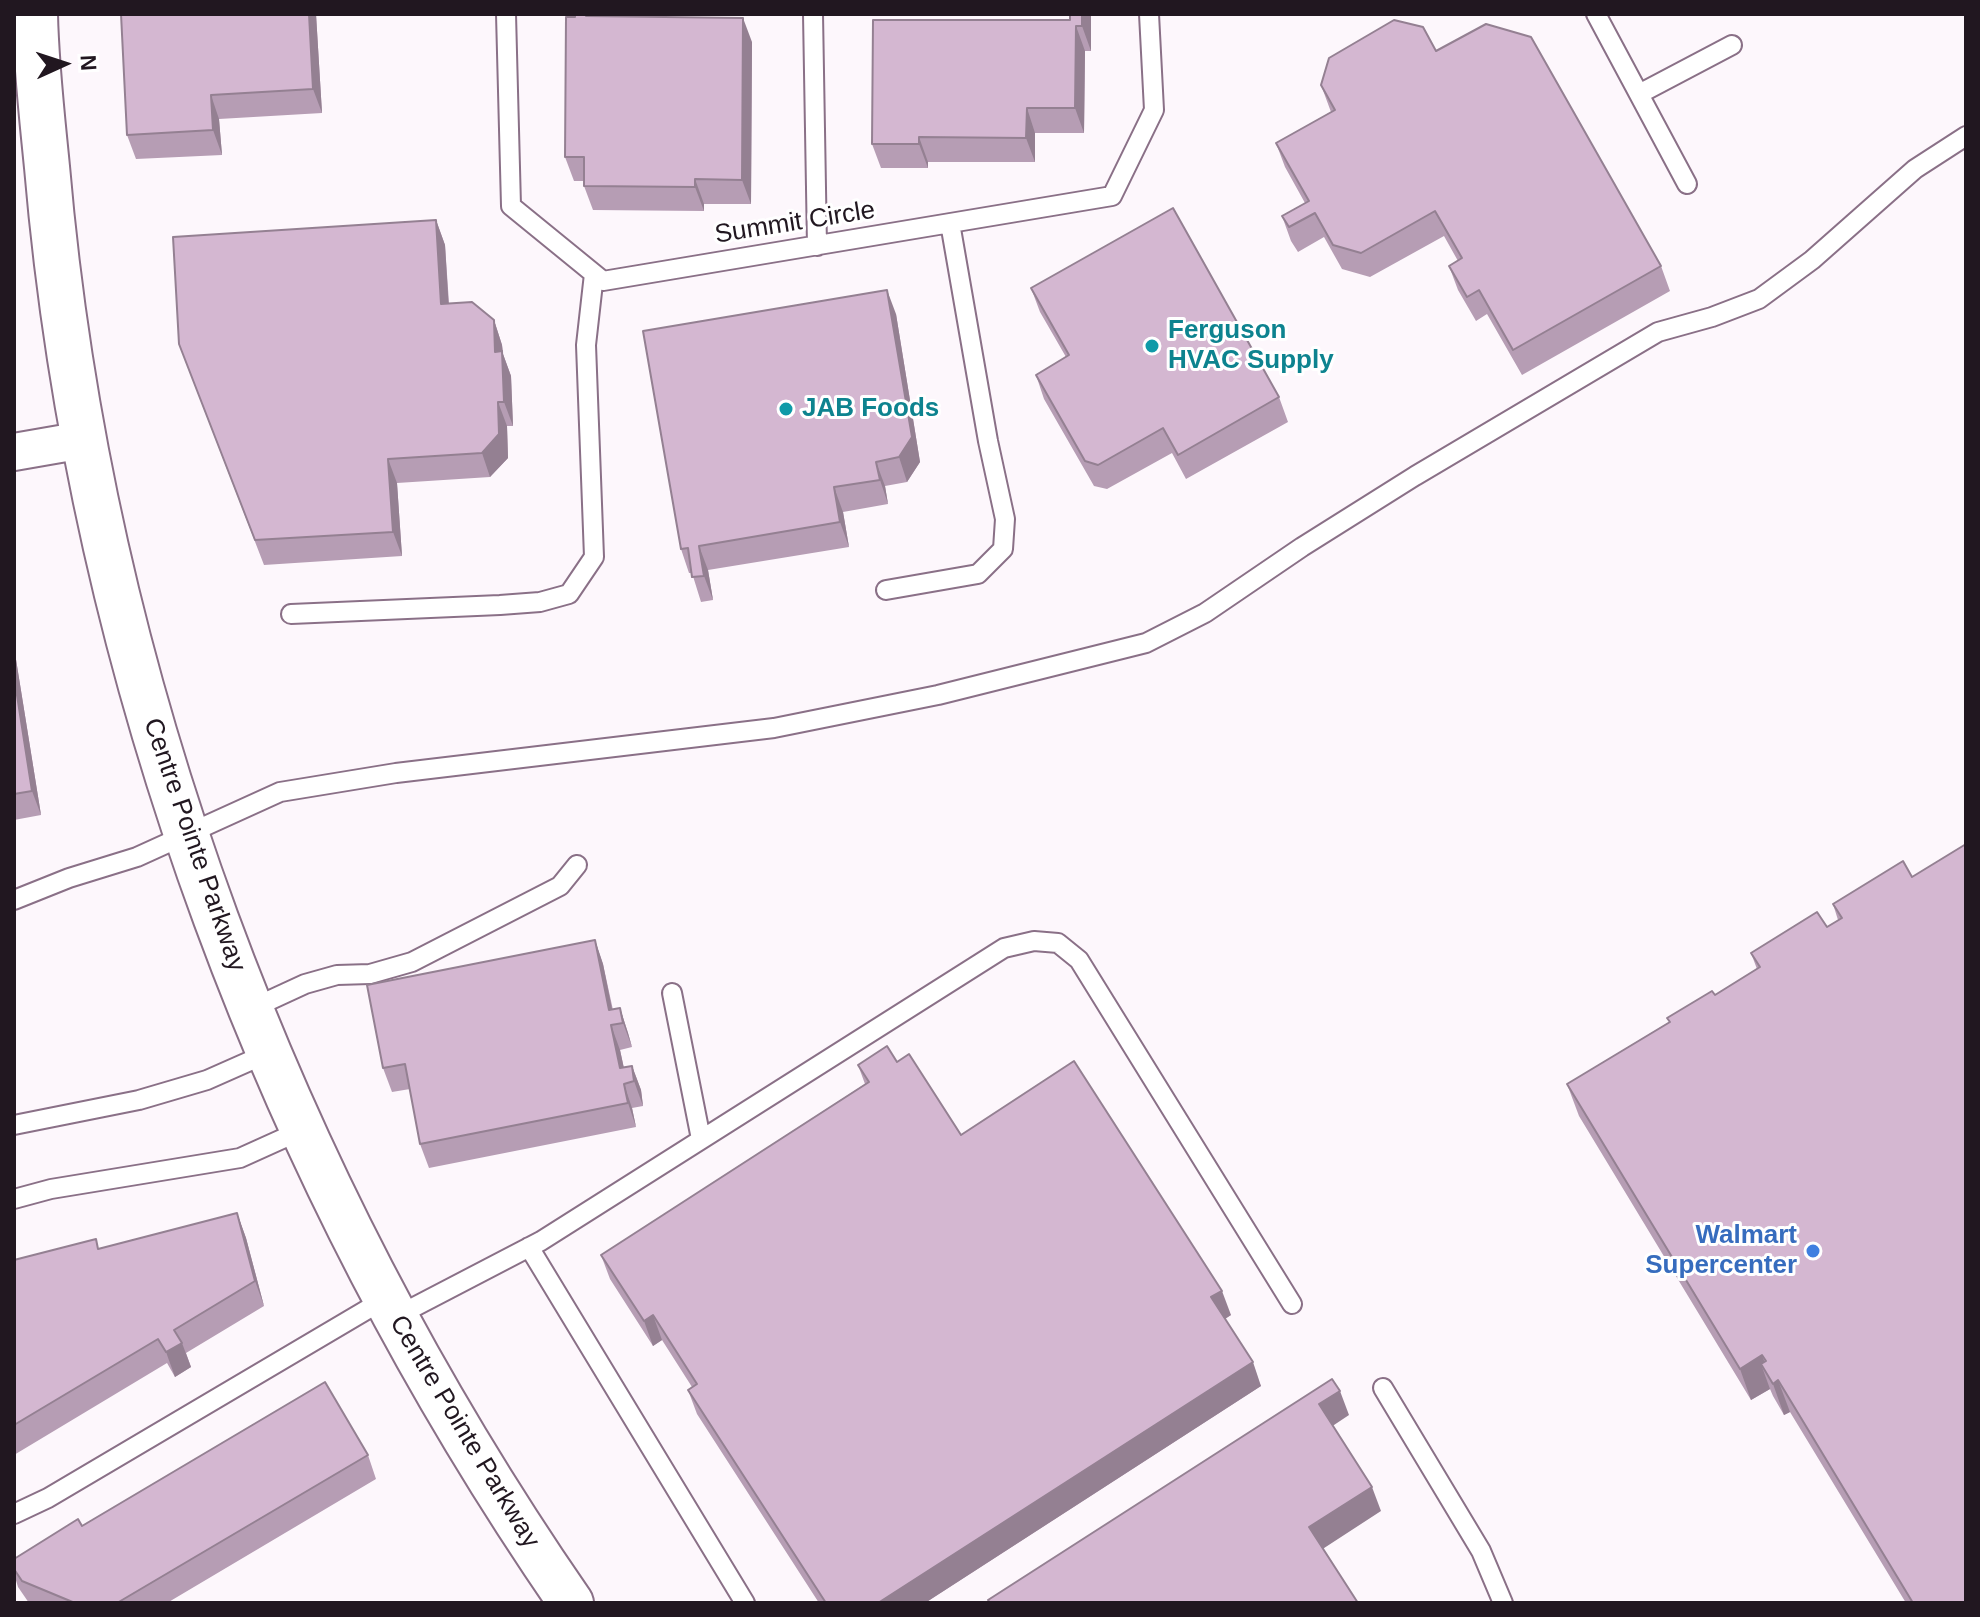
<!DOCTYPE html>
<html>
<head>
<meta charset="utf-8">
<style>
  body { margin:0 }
  #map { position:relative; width:1980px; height:1617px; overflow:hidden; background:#fdf7fc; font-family:Arial,sans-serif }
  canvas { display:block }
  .frame { position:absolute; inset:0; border:16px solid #211720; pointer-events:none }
  .north { position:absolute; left:24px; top:24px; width:80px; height:80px; -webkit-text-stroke:6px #fff; paint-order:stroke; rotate:87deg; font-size:22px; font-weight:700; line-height:32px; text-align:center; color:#211720 }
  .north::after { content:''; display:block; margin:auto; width:28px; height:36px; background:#211720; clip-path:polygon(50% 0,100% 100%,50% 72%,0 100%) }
</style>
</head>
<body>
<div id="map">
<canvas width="1980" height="1617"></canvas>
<div class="frame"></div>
<div class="north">N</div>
</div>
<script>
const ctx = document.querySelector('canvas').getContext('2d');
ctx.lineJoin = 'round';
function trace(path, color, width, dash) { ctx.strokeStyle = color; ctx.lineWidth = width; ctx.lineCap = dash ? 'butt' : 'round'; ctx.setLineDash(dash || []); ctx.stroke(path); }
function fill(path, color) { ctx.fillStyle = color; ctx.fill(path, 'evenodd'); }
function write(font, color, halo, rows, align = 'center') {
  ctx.font = font + ' Arial,sans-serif'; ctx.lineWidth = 6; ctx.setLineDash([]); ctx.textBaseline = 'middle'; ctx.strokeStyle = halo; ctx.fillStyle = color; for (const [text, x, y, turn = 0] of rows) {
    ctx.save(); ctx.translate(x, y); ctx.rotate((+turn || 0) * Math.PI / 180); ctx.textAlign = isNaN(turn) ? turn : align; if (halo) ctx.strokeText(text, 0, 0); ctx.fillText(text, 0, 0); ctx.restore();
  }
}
const service = new Path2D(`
  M506,14L511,206L603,281L1112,196L1154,110L1149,14
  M813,14L817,246
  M1596,14L1687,184
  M1639,94L1732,45
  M886,590L978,574L1003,549L1005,519L988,441L950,223
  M291,614L500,605L540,602L569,594L594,557L586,345L594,274
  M14,900L69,878L137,857L280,792L396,773L774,728L938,695L1146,643L1205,613L1302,547L1415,476L1658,332L1712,317L1759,299L1812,260L1915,169L1966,136
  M672,993L701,1139
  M253,1008L305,984L337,975L370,974L412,962L560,886L577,865
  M14,1125L139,1100L207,1080L268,1053
  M14,1199L51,1189L240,1158L302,1130
  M529,1247L745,1603
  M395,1317L541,1241L1004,948L1034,941L1058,943L1079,960L1292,1304
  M1383,1388L1481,1551L1503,1603
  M14,1514L48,1498L385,1299`);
const minor = new Path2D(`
  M14,452L83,440`);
const tertiary = new Path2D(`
  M35,14C36,65 42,116 47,167C91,680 279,1180 571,1603`);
trace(service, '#8a7087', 22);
trace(minor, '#8a7087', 40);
trace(tertiary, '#8a7087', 48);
trace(service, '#fff', 18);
trace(minor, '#fff', 36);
trace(tertiary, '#fff', 44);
fill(new Path2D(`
  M121,14H316L322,113L219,119L222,155L136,159L127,135Z
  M575,14H595V16L752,42L751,204H704V211L593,210L584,186V181H574L565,157Z
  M1091,14V51H1085L1084,133H1035V162H928V168H881L872,144L1070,20Z
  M1436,51L1661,266L1670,291L1522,375L1487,314L1476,321L1458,290L1449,266L1458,261L1444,236L1370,277L1342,269L1324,237L1298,252L1291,241L1282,216L1305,203L1285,167L1276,143L1331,112L1321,85Z
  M436,220L445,245L449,303L494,320L502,345L503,354L511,376L513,426H507L508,458L490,477L397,483L402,556L264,565L188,368Z
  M1031,288L1279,397L1288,422L1186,479L1172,453L1107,489L1094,486L1044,399L1036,375L1066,357L1040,312Z
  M896,314L920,462L907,482L885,486L888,504L843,512L849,547L708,570L713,600L701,602L692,573H689L681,549Z
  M14,647L41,815L14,820Z
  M1903,861L1966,1603H1906L1790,1412L1784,1415L1773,1396L1770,1389L1751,1400L1579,1116L1567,1084L1669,1022L1667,1018L1715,995L1757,969L1751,953L1827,927L1838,920L1833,904Z
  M595,940L603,964L613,1010L620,1008L628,1033L632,1047L620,1050L624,1068L632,1066L641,1090L643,1106L632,1108L636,1127L429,1168L420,1144L410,1089L392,1092L383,1068Z
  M897,1062L961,1135L1231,1315L1225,1319L1261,1386L925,1603H819L697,1414L688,1390L692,1387L662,1340L653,1346L610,1279L601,1255L865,1084L858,1065Z
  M237,1213L246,1238L264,1306L186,1353L191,1367L175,1377L167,1363L14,1455V1260L99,1249Z
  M368,1455L376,1479L167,1603H29L18,1587L14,1574V1559L82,1526Z`), '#b69db4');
fill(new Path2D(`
  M309,14H316L322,113L313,89Z
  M1082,14H1091V51L1082,26Z
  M743,18L752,42L751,204L742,180Z
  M1076,26L1085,51L1084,133L1075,108Z
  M211,95L219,119L222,155L213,130Z
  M1027,108L1035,133V162L1026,138Z
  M919,137L928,162V168L919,144Z
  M695,179L704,204V211L695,187Z
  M436,220L445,245L450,328L441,304Z
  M887,290L896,314L920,462L907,482L899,457Z
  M494,320L502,345L503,354L511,376L513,426L504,402L495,352Z
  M498,402L507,426L508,458L490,477L482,453Z
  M388,459L397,483L402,556L393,532Z
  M876,462L885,486L888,504L880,480Z
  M834,487L843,512L849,547L840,522Z
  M699,546L708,570L713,600L704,576Z
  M14,647L41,815L32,791L14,676Z
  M595,940L603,964L615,1024L609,1010Z
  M620,1008L628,1033L632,1047L623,1023Z
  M611,1025L620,1050L627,1083L620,1068Z
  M632,1066L641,1090L643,1106L634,1081Z
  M624,1084L632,1108L636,1127L628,1103Z
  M237,1213L246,1238L264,1306L255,1281Z
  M1222,1291L1231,1315L1220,1322L1211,1297Z
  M653,1315L662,1340L653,1346L644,1321Z
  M182,1343L191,1367L175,1377L166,1352Z
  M1762,1355L1772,1383L1761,1364L1770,1389L1751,1400L1740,1369Z
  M1253,1362L1261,1386L925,1603H878Z
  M1778,1380L1790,1412L1784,1415L1773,1384Z
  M1340,1391L1349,1415L1328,1429L1319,1404Z
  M1372,1487L1381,1511L1318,1552L1309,1527Z`), '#948092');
const building = new Path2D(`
  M121,14H309L313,89L211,95L213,130L127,135Z
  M575,14H586V16L743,18L742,180L695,179V187L584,186V157H565L566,17H575Z
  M1070,14H1082V26H1076L1075,108H1027L1026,138L919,137V144H872L873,20H1070Z
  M1394,20L1423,27L1436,51L1486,24L1531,37L1661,266L1513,350L1479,290L1467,297L1449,266L1462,258L1435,211L1361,253L1333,245L1315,213L1289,227L1282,216L1309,201L1276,143L1335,110L1321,85L1329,58Z
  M1173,208L1279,397L1178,455L1163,428L1098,465L1085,461L1036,375L1069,355L1031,288Z
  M436,220L441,304L472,302L494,320L495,352L502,351L504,402H498L499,434L482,453L388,459L393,532L255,540L179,344L173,237Z
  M887,290L912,437L899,457L876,462L880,480L834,487L840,522L699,546L704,576L692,577L688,548L681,549L643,331Z
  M14,676L32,791L14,794Z
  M1966,844V1603H1913L1778,1380L1773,1384L1761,1364L1766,1361L1762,1355L1740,1369L1567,1084L1670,1022L1667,1018L1712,991L1715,995L1760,967L1751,953L1817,912L1827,927L1842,918L1833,904L1903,861L1912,877Z
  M595,940L609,1010L620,1008L623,1023L611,1025L620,1068L632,1066L634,1081L624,1084L628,1103L420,1144L405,1064L383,1068L367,985Z
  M887,1046L897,1062L909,1054L961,1135L1074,1061L1222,1291L1211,1297L1253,1362L878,1603H826L688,1390L697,1384L653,1315L644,1321L601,1255L869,1082L858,1065Z
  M237,1213L255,1281L174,1330L182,1343L166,1352L158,1339L14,1425V1260L96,1239L98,1249Z
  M1332,1379L1340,1391L1319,1404L1372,1487L1309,1527L1358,1603H990L988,1600Z
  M325,1382L368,1455L117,1603H75L22,1581L14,1569V1559L78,1519L82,1526Z`);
fill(building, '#d4b7d1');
trace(building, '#948092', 2);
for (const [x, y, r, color] of [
  [1152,346,8,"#0f9aa8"],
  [786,409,8,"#0f9aa8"],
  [1813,1251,8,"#3f7fe0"]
]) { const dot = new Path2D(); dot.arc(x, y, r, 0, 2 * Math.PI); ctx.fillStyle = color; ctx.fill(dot); trace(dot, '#fff', 3); }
write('26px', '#211720', '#fff', [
  ["Summit Circle",795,223,-9],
  ["Centre Pointe Parkway",194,845,71],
  ["Centre Pointe Parkway",464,1432,59]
]);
write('bold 26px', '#0d838f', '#fff', [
  ["Ferguson",1168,331],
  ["HVAC Supply",1168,361],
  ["JAB Foods",802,409]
], 'left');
write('bold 26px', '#366cbe', '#fff', [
  ["Walmart",1797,1236],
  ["Supercenter",1797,1266]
], 'right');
</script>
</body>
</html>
